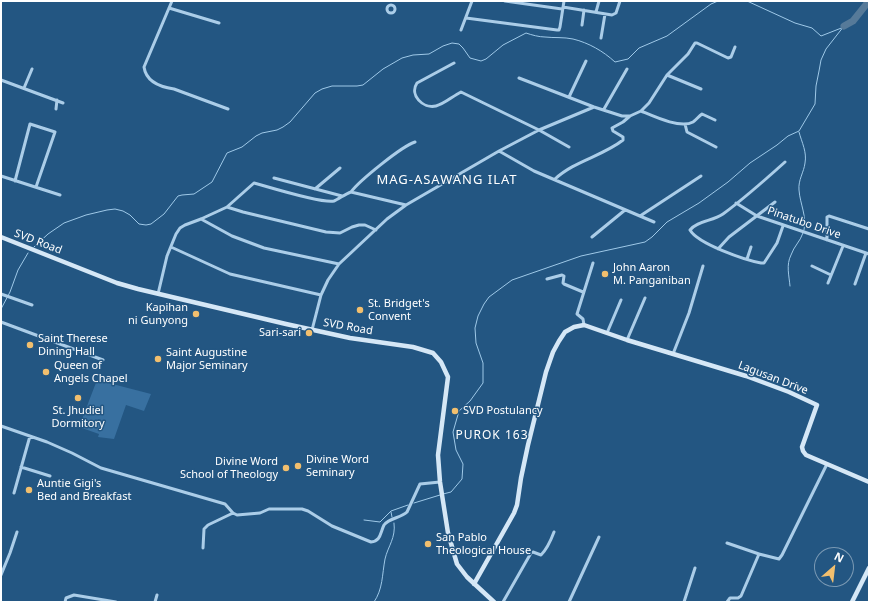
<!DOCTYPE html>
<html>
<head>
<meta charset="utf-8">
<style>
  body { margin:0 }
  #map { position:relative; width:870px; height:603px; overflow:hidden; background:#235682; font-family:"Noto Sans",sans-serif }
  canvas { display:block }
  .frame { position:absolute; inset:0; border:2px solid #fff; pointer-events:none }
  .north { position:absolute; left:814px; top:547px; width:40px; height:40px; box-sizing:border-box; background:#235682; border:1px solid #7b9ab4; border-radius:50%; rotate:28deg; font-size:11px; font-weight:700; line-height:16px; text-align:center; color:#fff }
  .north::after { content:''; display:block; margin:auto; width:14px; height:18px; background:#f2bf6e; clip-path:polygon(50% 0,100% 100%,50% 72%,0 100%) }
</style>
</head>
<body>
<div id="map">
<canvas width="870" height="603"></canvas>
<div class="frame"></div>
<div class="north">N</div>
</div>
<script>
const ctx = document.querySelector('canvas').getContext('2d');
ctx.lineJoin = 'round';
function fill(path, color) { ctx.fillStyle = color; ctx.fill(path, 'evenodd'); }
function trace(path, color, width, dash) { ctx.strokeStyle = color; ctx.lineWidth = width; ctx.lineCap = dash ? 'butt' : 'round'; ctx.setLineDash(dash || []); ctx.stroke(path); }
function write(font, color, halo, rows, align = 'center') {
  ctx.font = font + ' "Noto Sans",sans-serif'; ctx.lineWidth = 3; ctx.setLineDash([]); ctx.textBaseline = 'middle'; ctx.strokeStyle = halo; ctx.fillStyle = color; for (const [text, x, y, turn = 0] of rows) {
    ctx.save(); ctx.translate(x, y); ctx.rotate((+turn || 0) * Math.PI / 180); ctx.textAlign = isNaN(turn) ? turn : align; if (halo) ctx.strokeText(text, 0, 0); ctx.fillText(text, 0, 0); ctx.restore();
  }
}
fill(new Path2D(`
  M97,380L151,394L144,411L126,405L114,439L98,437L99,434L79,427Z`), '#3870a0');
trace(new Path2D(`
  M747,1L795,23L812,28L821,36L844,27
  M799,132C802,143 807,152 805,163C804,172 798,180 799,190C800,204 807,216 804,230
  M34,247L48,234L64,223L86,215L107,210L115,209L123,211L130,215L139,224L146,225L151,224L164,214L178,196L182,195L194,194L212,182L227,153L242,147L256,136L262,133L277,130L283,127L290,122L315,93L322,89L332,86H357L363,85L383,69L402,58L413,55L429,54L443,46L452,43L459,44L463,48L470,58L481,61L486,59L503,45L526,33C532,35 539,37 545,37C554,38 564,37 573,39C589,43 603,51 615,62L628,59L639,48L667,36L711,4L718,1
  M790,286C789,275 786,265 791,255C794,246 800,242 803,233
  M1,309L10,292L18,270L28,253
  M443,494L451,492L462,479L463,464L456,450L453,432L459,411L470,401L483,383V363L476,343L475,328L478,316L484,304L489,297L512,280L581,256L645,242L652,237L667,222L699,203L728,182L750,163L777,145L788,136L799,131L815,104L816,86L819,71L821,60L826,49L844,26
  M414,503L440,495
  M391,512L392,517
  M364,520L380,522L391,511L408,505
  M374,602C383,589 382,575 385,559C388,546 396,538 394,523`), '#9fc9e8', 1);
trace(new Path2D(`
  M844,26L853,21L869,1`), '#567a99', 7);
trace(new Path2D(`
  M172,1L144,67C146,81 160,87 174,89L228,109
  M505,1L562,9
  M387 9a4 4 0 1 1 8 0a4 4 0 1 1-8 0Z
  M563,7L612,15L616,13L620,1
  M169,8L219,23
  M596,12L599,1
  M466,18L557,30H559L560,27L564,1
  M582,25L584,10
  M461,30L472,1
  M601,38L605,14
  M454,63L417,83C409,95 423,109 436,106C444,104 453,96 461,92L539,130L569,147
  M667,75L701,89
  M519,78L594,107L622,116H630L641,111L649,103L667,75L688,54L695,43H697L728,58L731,57L735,47
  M1,80L63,103
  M24,88L32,69
  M569,97L586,61
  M56,109L57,100
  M604,109L627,69
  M641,111C653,116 680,129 693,122C696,120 699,116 702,114L715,120
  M685,124L687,132L716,147
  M499,151L534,171L654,222
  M1,176L60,195
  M274,178L342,196
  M555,179C574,161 603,156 623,140V137L613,131L612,128L623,122L630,116
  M15,181L30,124L55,132L36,187
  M315,189L340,168
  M351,192C359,181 402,146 415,142
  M736,203L757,216L869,254
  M227,207L243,212L326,232L340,233L352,227L359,225H365L376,230
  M640,216L701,176
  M201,219L232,236L264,248L339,264
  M783,226L777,243L764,263H761C745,260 698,244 690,230C697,221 713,221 723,214C745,198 765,180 785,162
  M592,237L625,210
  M827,240V217L829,216L869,229
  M171,247L230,274L321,295
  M718,249L729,237L775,202
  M747,259L751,247
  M812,266L831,275
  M547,279L562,275L564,276L563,283L564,284L583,292
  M828,283L843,246
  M855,284L866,253
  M1,294L32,305
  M158,294L167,256L176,234L180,228L185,225L201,219L227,207L254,183C269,187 322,204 334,201C339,199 345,194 351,192L406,205
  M1,322L103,360
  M584,325L583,319L577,314L593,263
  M312,330L321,295L328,280L339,264L387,219L406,205L499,151L539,130L594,107
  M607,333L621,300
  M627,340L645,298
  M673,354L689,313L703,266
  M1,426L47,442L72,453L101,468L225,504L233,513L237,515L260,513L269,509H302L308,511L332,526L371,542C381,541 380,533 384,525C389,518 401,518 407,512L420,484L440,482
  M21,467L50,476
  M14,493L30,436
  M727,543L759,554L779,559L782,555L827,464
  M203,548L204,529L208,525L233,513
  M1,575L10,553L17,532
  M65,602L66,598L74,595L116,602
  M155,602L157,595
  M503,602L531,553L533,552L541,555C548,548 551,540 554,532
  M569,602L599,537
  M684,602L695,568
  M727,602L730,598H738L741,596L759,554`), '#abcde8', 3);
trace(new Path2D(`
  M1,237L117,283L138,289L286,324L350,338L413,347L433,353L441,362L448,377L438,455L440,482L448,533L457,564L467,577L494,602
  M474,584L514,513L517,505L521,478L528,445L546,372L553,352L559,341L565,332L574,327L584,325L627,340L746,376L789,392L817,405L802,447L803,451L806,455L869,482
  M852,602L869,568`), '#d5e7f6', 4.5);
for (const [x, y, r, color] of [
  [605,274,4,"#f2bf6e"],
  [360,310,4,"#f2bf6e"],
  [196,314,4,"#f2bf6e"],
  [309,333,4,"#f2bf6e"],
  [30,345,4,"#f2bf6e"],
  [158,359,4,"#f2bf6e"],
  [46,372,4,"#f2bf6e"],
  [78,398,4,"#f2bf6e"],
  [455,411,4,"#f2bf6e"],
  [298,466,4,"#f2bf6e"],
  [286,468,4,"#f2bf6e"],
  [29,490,4,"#f2bf6e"],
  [428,544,4,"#f2bf6e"]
]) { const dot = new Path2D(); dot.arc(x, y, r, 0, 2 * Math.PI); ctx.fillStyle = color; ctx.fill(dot); trace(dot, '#235682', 1.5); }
write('11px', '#fff', '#235682', [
  ["Pinatubo Drive",804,223,19],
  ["SVD Road",38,242,21],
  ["SVD Road",348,327,10],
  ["Lagusan Drive",773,378,21]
]);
write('11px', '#fff', '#235682', [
  ["John Aaron",613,268],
  ["M. Panganiban",613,281],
  ["St. Bridget's",368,304],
  ["Convent",368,317],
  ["Kapihan",188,308,"right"],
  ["ni Gunyong",188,321,"right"],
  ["Sari-sari",301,333,"right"],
  ["Saint Therese",38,339],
  ["Dining Hall",38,352],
  ["Saint Augustine",166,353],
  ["Major Seminary",166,366],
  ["Queen of",54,366],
  ["Angels Chapel",54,379],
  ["St. Jhudiel",78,411,"center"],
  ["Dormitory",78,424,"center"],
  ["SVD Postulancy",463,411],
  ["Divine Word",306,460],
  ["Seminary",306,473],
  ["Divine Word",278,462,"right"],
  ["School of Theology",278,475,"right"],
  ["Auntie Gigi's",37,484],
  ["Bed and Breakfast",37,497],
  ["San Pablo",436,538],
  ["Theological House",436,551]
], 'left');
ctx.letterSpacing = '1px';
write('12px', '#fff', '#235682', [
  ["PUROK 163",492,436]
]);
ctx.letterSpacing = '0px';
ctx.letterSpacing = '1px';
write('13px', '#fff', '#235682', [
  ["MAG-ASAWANG ILAT",447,180]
]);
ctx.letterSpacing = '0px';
</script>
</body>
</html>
